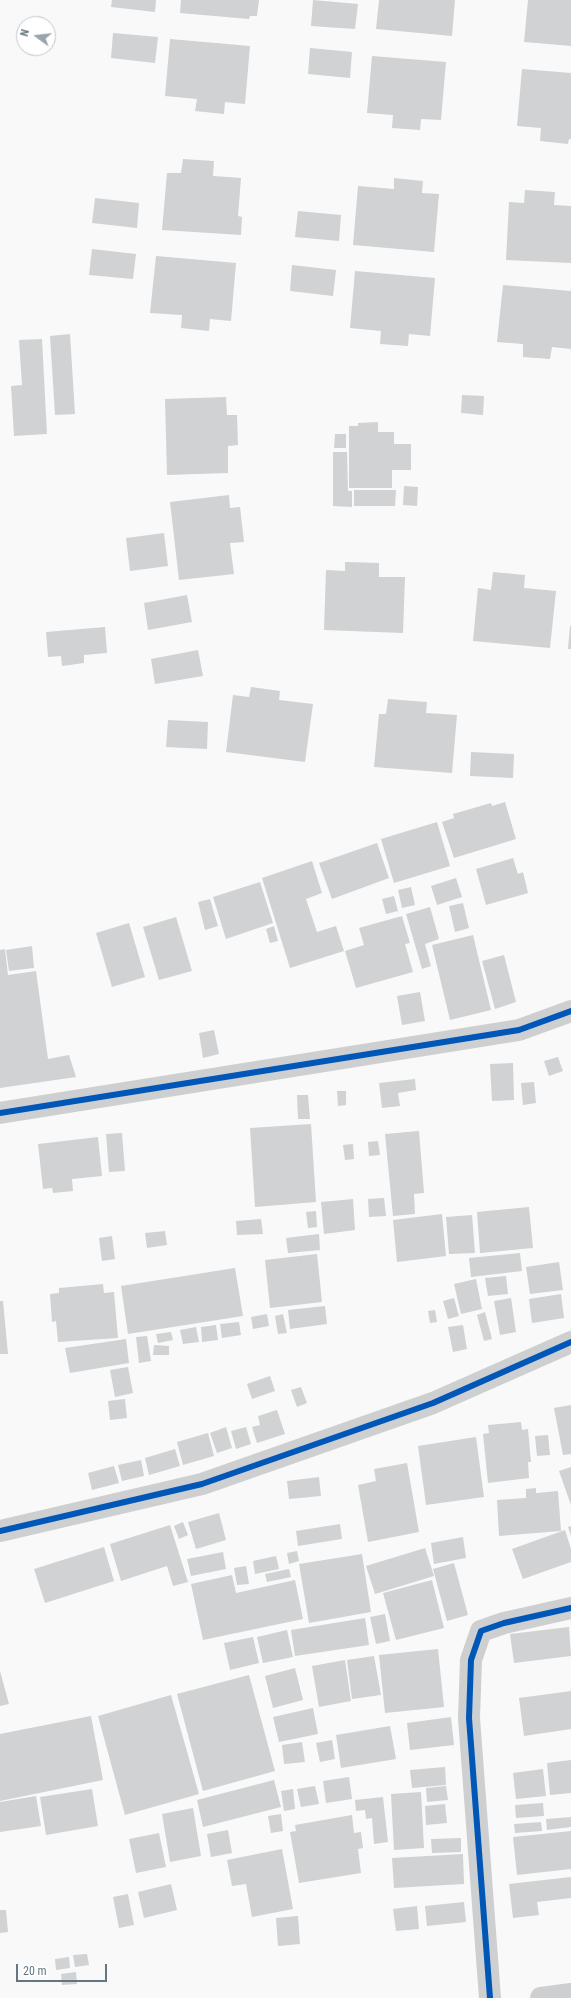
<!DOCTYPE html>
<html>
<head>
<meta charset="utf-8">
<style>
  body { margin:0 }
  #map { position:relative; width:571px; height:1998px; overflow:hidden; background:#f9f9f9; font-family:"Roboto Condensed",sans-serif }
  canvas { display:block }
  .north { position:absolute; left:16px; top:16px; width:40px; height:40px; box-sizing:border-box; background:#fff; border:1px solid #c1c8cd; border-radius:50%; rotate:285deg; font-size:11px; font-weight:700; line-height:16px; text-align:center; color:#657683 }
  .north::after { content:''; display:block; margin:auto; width:14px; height:18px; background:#99a4ac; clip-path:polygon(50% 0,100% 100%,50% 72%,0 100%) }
  .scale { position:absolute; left:16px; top:1964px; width:91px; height:18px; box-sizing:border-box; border:2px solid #657683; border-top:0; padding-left:5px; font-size:12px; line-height:14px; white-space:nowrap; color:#657683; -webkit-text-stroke:3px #fff; paint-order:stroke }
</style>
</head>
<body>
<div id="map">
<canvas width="571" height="1998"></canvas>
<div class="north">N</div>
<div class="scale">20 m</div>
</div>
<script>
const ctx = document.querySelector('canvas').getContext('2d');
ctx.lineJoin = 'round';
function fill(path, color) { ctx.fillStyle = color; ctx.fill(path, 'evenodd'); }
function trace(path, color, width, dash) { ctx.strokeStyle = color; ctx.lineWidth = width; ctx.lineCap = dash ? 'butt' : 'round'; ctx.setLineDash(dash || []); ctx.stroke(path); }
fill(new Path2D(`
  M112,0H156L155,12L111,7Z
  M181,0H259L257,16H250L249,19L180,13Z
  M313,0L358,4L355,29L311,26Z
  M379,0H455L452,36L376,29Z
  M528,0H571V46L524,42Z
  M113,33L158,37L155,63L111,58Z
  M170,39L250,46L245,104L225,102L224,114L195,111L197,99L165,96Z
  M310,48L352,52L350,78L308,74Z
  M372,56L446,62L441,120L421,119L420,130L392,128L393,115L367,113Z
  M522,69L571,73V139H569L568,144L540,141L541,128L517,126Z
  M183,159L214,161L213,176L241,178L238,216L242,217L241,235L162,230L167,173H181Z
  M394,178L423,181L422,193L439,194L434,252L353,245L358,186L394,189Z
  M525,190L555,192L554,205L571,206V263L506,260L509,202L524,203Z
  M95,198L139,203L137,228L92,223Z
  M298,211L341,215L339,241L295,237Z
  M92,249L136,254L133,279L89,275Z
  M156,256L236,263L231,321L210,319L209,331L181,328L182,315L150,313Z
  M292,265L336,270L333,296L290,291Z
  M355,271L435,278L430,336L409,334L408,346L380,344L381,331L350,328Z
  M503,285L571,291V349L552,347L550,359L523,357V344L497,342Z
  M70,334L75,414L55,415L50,336Z
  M42,339L47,434L14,436L11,386L22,385L19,340Z
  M462,395L484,396L483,415L461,413Z
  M226,397L227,415H237L238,445L228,446V473L167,475L165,399Z
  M378,422V432H394V444H411V470H392V488H349V426H358V423Z
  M335,434H346V448H334Z
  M333,452H347L348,491H352V507L333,506Z
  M404,486L418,487L417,506L403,505Z
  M354,490H396L395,506H354Z
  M229,495L230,508L240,507L244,542L230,543L234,574L179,580L170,502Z
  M164,533L168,566L130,571L126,538Z
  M345,562L379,563V577H405L403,633L324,630L326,570L345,571Z
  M493,572L525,575L524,588L556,591L550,648L473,641L478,588L491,590Z
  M187,595L192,622L148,630L144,603Z
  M570,626H571V649H568Z
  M105,627L107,653L84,655V663L62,666L61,656L48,657L46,632Z
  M198,650L203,676L155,684L151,659Z
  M251,687L280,691L279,700L313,704L305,762L226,752L233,695L249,697Z
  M388,699L427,702L426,713L457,715L452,773L374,767L379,714H386Z
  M168,720L208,722L207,749L166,747Z
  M471,752L514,754L513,778L470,776Z
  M505,802L516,839L454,858L442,822L454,818L453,814L491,803L492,806Z
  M437,822L450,866L394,883L381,839Z
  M377,843L389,878L332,899L319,863Z
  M513,858L518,874L523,872L528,893L486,905L476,869Z
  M312,861L322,893L306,899L317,932L336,926L344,951L290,968L262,878Z
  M456,878L462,897L437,905L431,886Z
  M260,882L273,923L226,939L213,897Z
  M411,887L415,905L402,908L398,890Z
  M394,896L398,911L386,914L382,899Z
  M210,899L218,926L205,930L198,902Z
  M463,903L469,928L455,932L449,906Z
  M430,907L439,939L425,944L431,966L422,969L406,914Z
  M402,916L410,943L405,944L413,972L356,988L345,951L364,945L359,928Z
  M176,917L192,971L159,980L143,927Z
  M129,923L145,977L112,987L96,933Z
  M274,926L278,941L270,943L266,929Z
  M473,935L491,1010L450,1020L432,945Z
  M32,946L34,968L9,971L6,950Z
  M5,949L8,975L36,971L48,1059L69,1055L76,1077L0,1088V950Z
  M504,955L516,1002L495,1009L482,961Z
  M420,992L425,1021L402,1025L397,996Z
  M214,1030L219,1054L203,1058L199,1033Z
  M558,1057L563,1071L549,1076L544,1061Z
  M513,1063L514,1100L492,1101L490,1064Z
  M415,1079L416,1090L398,1093L400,1106L382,1108L379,1083Z
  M534,1082L536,1103L523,1105L521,1083Z
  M337,1091H346V1105L338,1106Z
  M297,1095H308L310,1119H298Z
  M311,1124L316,1202L255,1207L250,1128Z
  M419,1131L424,1193L414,1194L415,1214L393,1216L385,1134Z
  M122,1133L125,1171L109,1172L106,1134Z
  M98,1137L102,1176L72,1179L73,1191L53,1193L52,1188L43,1189L38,1144Z
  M378,1141L380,1155L369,1156L368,1142Z
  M353,1144L354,1159L345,1160L343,1145Z
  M384,1198L386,1216L369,1217L368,1199Z
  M353,1199L355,1230L324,1234L321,1202Z
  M529,1207L533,1248L480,1253L477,1212Z
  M316,1211L317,1227L308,1228L306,1212Z
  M442,1214L446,1256L397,1262L393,1220Z
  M472,1215L475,1253L449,1254L446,1217Z
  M261,1219L263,1234L237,1235L236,1221Z
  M165,1231L167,1245L147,1248L145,1233Z
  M319,1234L320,1250L288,1253L286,1238Z
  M112,1236L115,1259L102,1261L99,1238Z
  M520,1253L522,1271L471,1277L469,1258Z
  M317,1254L322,1302L270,1308L265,1260Z
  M559,1262L563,1290L530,1294L526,1267Z
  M235,1268L243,1316L128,1334L121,1286Z
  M506,1276L508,1294L488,1296L485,1278Z
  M476,1279L482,1309L461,1314L454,1284Z
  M103,1284L104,1293L114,1292L118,1338L58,1342L56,1321L52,1322L50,1294L59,1293V1288Z
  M561,1294L564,1318L532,1323L529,1299Z
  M454,1298L459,1316L448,1319L443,1301Z
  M511,1298L516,1332L500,1335L494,1301Z
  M0,1301H3L8,1354H0Z
  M325,1306L327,1324L290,1329L288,1310Z
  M435,1310L437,1322L430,1323L428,1311Z
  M485,1312L492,1339L484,1341L477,1315Z
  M267,1314L269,1326L253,1329L251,1317Z
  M283,1314L287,1333L278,1334L275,1316Z
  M239,1322L241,1335L222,1338L220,1324Z
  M216,1325L218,1340L202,1342L201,1327Z
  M463,1325L467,1349L453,1352L448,1327Z
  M196,1327L199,1342L183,1344L180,1330Z
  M171,1332L173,1340L158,1343L156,1334Z
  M147,1336L151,1361L139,1363L136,1337Z
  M126,1339L129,1363L70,1373L65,1348Z
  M154,1345L169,1346V1355H153Z
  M128,1367L133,1393L115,1397L110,1370Z
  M270,1376L275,1391L252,1399L247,1384Z
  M301,1387L307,1403L297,1407L291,1390Z
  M125,1399L127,1418L110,1420L108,1401Z
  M571,1405V1454L563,1455L554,1408Z
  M277,1410L285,1434L257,1443L252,1427L260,1425L258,1416Z
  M521,1422L522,1430L528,1429L531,1462H528L529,1478L488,1483L483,1434L489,1433L488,1425Z
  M226,1427L232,1448L217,1453L210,1433Z
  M246,1427L251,1444L236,1449L231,1431Z
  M208,1433L214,1456L183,1465L177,1442Z
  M548,1435L550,1455L537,1456L535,1436Z
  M476,1437L484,1497L426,1505L418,1446Z
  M175,1449L180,1466L149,1475L145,1458Z
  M141,1460L144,1476L122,1481L118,1465Z
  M407,1463L419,1532L368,1542L358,1485L376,1481L374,1469Z
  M114,1466L119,1483L92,1490L88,1473Z
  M571,1467V1505L559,1471Z
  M319,1477L321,1496L289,1499L287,1481Z
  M536,1488V1493L558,1491L561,1531L499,1536L497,1500L526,1498V1489Z
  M219,1513L226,1540L196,1549L188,1522Z
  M183,1522L188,1535L179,1539L174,1526Z
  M340,1524L342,1539L298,1546L296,1531Z
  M170,1525L188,1582L173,1586L167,1566L121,1581L110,1544Z
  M571,1526V1536L568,1527Z
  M565,1530L571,1549V1562L523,1579L512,1549Z
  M463,1537L466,1558L434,1564L431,1543Z
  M104,1547L114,1581L45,1603L34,1569Z
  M425,1548L434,1576L375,1594L366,1566Z
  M297,1551L299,1561L289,1564L287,1553Z
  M223,1552L226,1569L191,1576L187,1559Z
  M362,1554L371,1612L309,1623L299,1564Z
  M276,1556L279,1569L255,1574L253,1561Z
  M454,1563L468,1615L447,1621L433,1569Z
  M246,1566L249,1584L237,1585L234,1568Z
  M289,1569L291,1577L267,1582L265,1574Z
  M232,1575L236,1593L295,1580L303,1619L203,1640L191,1584Z
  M432,1580L444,1628L396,1640L383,1593Z
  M385,1614L390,1641L376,1644L370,1617Z
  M365,1618L369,1645L295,1656L291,1630Z
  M569,1627L571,1656L514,1663L510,1634Z
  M287,1630L293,1657L263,1663L257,1637Z
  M253,1637L259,1663L230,1670L224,1643Z
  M438,1649L444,1707L385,1713L379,1655Z
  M374,1656L381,1695L352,1699L347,1660Z
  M345,1660L351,1701L319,1707L312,1666Z
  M295,1668L303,1700L273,1708L265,1676Z
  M0,1671L9,1704L0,1706Z
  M249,1675L275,1771L203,1791L177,1694Z
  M571,1691V1729L524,1736L519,1698Z
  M171,1695L199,1794L125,1815L98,1716Z
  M313,1708L318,1734L279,1742L273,1717Z
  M91,1716L103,1780L0,1801V1734Z
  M451,1717L454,1745L410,1750L407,1723Z
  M390,1726L396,1759L341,1768L336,1735Z
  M332,1740L335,1759L320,1762L316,1743Z
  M302,1742L305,1762L284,1764L282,1745Z
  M571,1760V1793L550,1795L547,1763Z
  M445,1767L446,1785L412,1788L410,1770Z
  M543,1769L546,1796L516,1799L513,1773Z
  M349,1777L352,1799L326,1803L323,1781Z
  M274,1780L281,1807L203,1827L197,1800Z
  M315,1786L319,1804L301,1807L297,1789Z
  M446,1786L448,1800L427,1802L426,1788Z
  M92,1789L98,1826L46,1835L40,1797Z
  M293,1789L295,1809L284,1811L281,1791Z
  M421,1792L424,1848L394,1850L391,1794Z
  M36,1796L41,1826L0,1832V1802Z
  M383,1797L388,1842L374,1844L372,1818L366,1819L365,1810L356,1811L355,1800Z
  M543,1803L544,1816L516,1818L515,1805Z
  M445,1804L447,1823L426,1825L425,1806Z
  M193,1808L201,1856L170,1862L162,1814Z
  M281,1814L283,1831L271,1833L268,1816Z
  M352,1815L354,1833L361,1832L363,1848L358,1849L361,1873L299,1883L290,1832L296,1831L295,1825Z
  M571,1817V1827L547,1830L546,1819Z
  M541,1822L542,1831L515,1833L514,1824Z
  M228,1830L232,1853L211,1857L207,1834Z
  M571,1831V1869L517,1875L513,1837Z
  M159,1833L166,1867L136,1873L129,1839Z
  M461,1838V1852L432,1853L431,1839Z
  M282,1849L293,1909L252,1917L246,1884L232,1886L227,1860Z
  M463,1854L464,1884L394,1888L392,1858Z
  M571,1877V1898L537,1902L539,1915L513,1918L509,1884Z
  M171,1884L177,1910L144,1918L138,1892Z
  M128,1894L134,1925L119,1928L113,1897Z
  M464,1902L466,1922L427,1926L425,1906Z
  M417,1906L419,1929L396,1931L393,1909Z
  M0,1910H6L8,1932L0,1933Z
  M298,1916L300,1944L278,1946L276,1918Z
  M87,1954L89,1965L75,1967L73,1955Z
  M69,1957L70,1968L56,1970L55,1959Z
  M76,1972L77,1984L62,1985L61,1974Z`), '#d0d2d3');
trace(new Path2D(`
  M0,1113L519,1030L571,1011
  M0,1531L202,1484L433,1403L571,1342
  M490,1998L469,1718L471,1660L481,1631L504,1623L571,1608
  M541,1998L571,1994`), '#cecfd0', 22);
trace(new Path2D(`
  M0,1113L519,1030L571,1011
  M0,1531L202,1484L433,1403L571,1342
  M490,1998L469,1718L471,1660L481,1631L504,1623L571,1608`), '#0057b8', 6);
</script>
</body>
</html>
